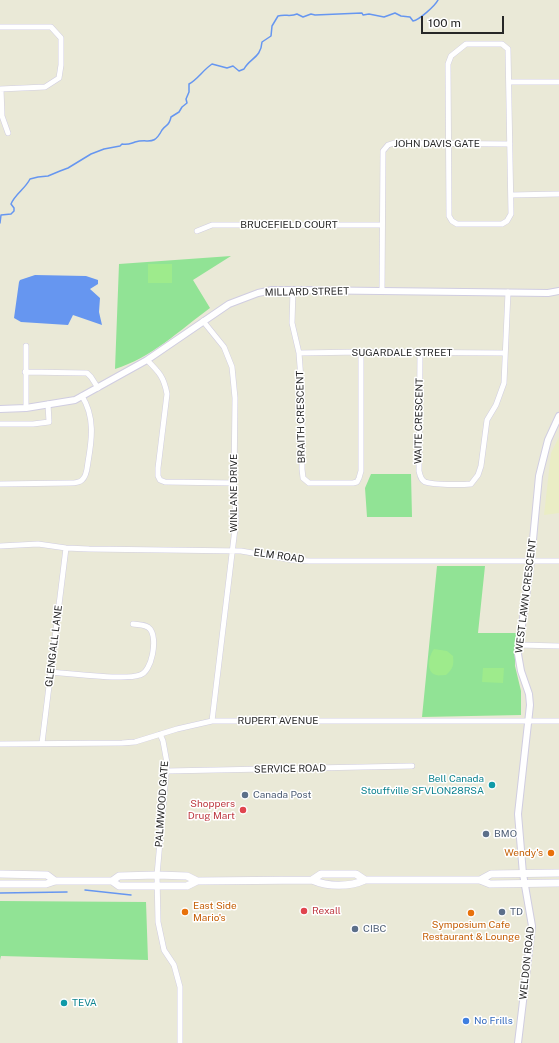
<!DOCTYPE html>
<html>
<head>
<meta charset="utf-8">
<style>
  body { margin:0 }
  #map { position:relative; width:559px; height:1043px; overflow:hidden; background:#eae9d7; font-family:"Public Sans",sans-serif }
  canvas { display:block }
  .scale { position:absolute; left:421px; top:16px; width:83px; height:18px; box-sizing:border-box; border:2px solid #272727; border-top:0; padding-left:5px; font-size:12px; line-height:14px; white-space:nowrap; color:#272727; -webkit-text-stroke:3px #fff; paint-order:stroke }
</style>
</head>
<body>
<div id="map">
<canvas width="559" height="1043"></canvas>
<div class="scale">100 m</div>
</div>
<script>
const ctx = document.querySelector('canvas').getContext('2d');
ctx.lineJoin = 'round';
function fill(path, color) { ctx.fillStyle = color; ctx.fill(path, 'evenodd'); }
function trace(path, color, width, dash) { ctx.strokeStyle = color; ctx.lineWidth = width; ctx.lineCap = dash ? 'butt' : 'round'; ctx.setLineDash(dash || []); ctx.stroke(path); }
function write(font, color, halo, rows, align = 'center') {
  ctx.font = font + ' "Public Sans",sans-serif'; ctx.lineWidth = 3; ctx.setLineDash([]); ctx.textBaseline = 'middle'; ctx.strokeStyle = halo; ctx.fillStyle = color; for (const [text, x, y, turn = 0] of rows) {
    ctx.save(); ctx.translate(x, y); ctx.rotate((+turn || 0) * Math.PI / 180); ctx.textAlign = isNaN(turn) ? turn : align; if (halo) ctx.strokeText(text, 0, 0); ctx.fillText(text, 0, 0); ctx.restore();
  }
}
fill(new Path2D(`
  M559,437V513L544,515L551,453Z`), '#eaedc5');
fill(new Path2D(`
  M231,256L193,280L210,308C180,330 151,358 115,369L119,264Z
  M371,474H411L412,517H367L365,488Z
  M437,566H485L478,633H516L515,666L521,691V715L422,717Z
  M0,901L146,902L148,960L1,956L0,960Z`), '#91e395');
fill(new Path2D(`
  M148,264H172V283H148Z
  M434,649L447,651L453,656C454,665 453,669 446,675C443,675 438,676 436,675C425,672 429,655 434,649Z
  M483,668H504L503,683L482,682Z`), '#9eeb8c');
fill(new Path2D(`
  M35,275L86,276L98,280V284L90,289L100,298L99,312L102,325L73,315L68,325L21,322L14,318L19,282L20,280Z`), '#6696f0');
trace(new Path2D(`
  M0,223L1,215L11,214L14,211V208L11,204C15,194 25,189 30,179L38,177L48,176L60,171L68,168L91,154L104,149L120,146L122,144C128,145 129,144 135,142C149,138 153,147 162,130C166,124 169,127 171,117L179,112L182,107L187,103L186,99L189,92V84C198,79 203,70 212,64L227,68L233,66L239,71L244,69C250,58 261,58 262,42L271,36L272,26L278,16C285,14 291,17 297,14L303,17L311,14L315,15L362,13L363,15L369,14L384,17L395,13L401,16L410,17L413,21C419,20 435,6 438,0
  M85,890L131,895
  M0,893L67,892`), '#6696f0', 1.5);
const minor = new Path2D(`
  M0,27H51L61,38V65L59,78L45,87L0,89
  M466,44H502L508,49L511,214L507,221L502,224H457L452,221L449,216L448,64L451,56Z
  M509,82H559
  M1,89L2,116L8,133
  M511,195L559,194
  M197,231L212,225H382
  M293,290L292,323L299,353L302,393V469L303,478L309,483H353L357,482L359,478L361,471V352
  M382,291L383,151L388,145L394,143L510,144
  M203,321L224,347L232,367L235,398L234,483L236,520L212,721
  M26,346V408
  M299,353L361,352L505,353
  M420,353L419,471C420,476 421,480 425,482C434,485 461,485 471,484L478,475L481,466L487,420L496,405L504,383L508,292
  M147,360C159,372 164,377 167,394L158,468V476L160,480L165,482L234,483
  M25,372L87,373L91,377L98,388
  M0,424H33L49,422L48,404
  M0,484L70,483C74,483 79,483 82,480C87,476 87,468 88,462C92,439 95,417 82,396
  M0,546L38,544L66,548L89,549L241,551L293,560L309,561H559
  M519,645L559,646
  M51,672C71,674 91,676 112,677C121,677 131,678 140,675C152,672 158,638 150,629C146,624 139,625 133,624
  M160,734L163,741L167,763L157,875L158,922L164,950L174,965L180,987V1043
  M42,743L66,548
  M0,744L122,743L135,742L177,729L212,721H559
  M167,771L412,766`);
const tertiary = new Path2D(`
  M0,409L26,408L75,400L147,360L229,304L258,293L272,290H296L548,293L559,291
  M518,1043L532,926L523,874L518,814L530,705L529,694L521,671L518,654L531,561L539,476L548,440L559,416`);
const secondary = new Path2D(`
  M0,874L47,875L55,881
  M312,880L321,874H356L365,880
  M480,880L491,874L559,873
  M112,881L119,886H187L197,881L312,880C328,887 350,887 365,880H480L490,884L559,883
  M0,884H46L55,881H112L119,876L157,875L187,876L197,881`);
trace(minor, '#d0cde1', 6);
trace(tertiary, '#d0cde1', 8);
trace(secondary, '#d0cde1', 8);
trace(minor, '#fff', 5);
trace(tertiary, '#fff', 6);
trace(secondary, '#fff', 7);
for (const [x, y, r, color] of [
  [492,785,4,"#0f9aa8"],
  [245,795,4,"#5c6f8a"],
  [243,810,4,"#e0444e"],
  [486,834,4,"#5c6f8a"],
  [551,853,4,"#e8710a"],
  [304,911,4,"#e0444e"],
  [185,912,4,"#e8710a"],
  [502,912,4,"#5c6f8a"],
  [471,913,4,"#e8710a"],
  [355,929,4,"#5c6f8a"],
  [64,1003,4,"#0f9aa8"],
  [466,1021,4,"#3f7fe0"]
]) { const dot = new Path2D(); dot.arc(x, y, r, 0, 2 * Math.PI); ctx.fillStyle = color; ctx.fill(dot); trace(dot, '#fff', 1.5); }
write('10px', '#272727', '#fff', [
  ["JOHN DAVIS GATE",437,144],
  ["BRUCEFIELD COURT",289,225],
  ["MILLARD STREET",307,292,-1],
  ["SUGARDALE STREET",402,353],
  ["BRAITH CRESCENT",301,417,-91],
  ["WAITE CRESCENT",419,421,-89],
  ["WINLANE DRIVE",234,493,-90],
  ["ELM ROAD",279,556,8],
  ["WEST LAWN CRESCENT",526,596,-83],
  ["GLENGALL LANE",54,646,-83],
  ["RUPERT AVENUE",278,721],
  ["SERVICE ROAD",290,769,-1],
  ["PALMWOOD GATE",162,804,-86],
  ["WELDON ROAD",527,963,-84]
]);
write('10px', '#0d838f', '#fff', [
  ["Bell Canada",484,779],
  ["Stouffville SFVLON28RSA",484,791],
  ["TEVA",72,1003,"left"]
], 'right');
write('10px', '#4e5e75', '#fff', [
  ["Canada Post",253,795],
  ["BMO",494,834],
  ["TD",510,912],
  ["CIBC",363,929]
], 'left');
write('10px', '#be3a42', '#fff', [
  ["Shoppers",235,804],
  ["Drug Mart",235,816],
  ["Rexall",312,911,"left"]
], 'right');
write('10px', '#c56008', '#fff', [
  ["Wendy's",543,853],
  ["East Side",193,906,"left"],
  ["Mario's",193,918,"left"],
  ["Symposium Cafe",471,925,"center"],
  ["Restaurant & Lounge",471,937,"center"]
], 'right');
write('10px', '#366cbe', '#fff', [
  ["No Frills",474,1021]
], 'left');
</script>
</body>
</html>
